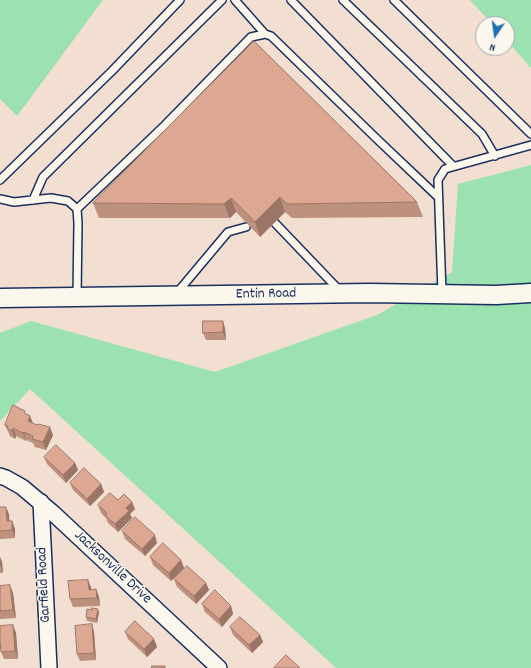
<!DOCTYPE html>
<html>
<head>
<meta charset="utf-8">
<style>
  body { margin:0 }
  #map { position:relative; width:531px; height:668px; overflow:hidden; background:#f2dfd1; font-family:Dekko,sans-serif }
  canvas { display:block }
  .north { position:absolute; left:475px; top:16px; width:40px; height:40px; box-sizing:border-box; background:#fbf7ec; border:1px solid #a1a7b3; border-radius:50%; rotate:193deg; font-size:11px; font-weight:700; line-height:16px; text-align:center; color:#1b2f5e }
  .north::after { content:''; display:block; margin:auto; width:14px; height:18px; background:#1f6fb2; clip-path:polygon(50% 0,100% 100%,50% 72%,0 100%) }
</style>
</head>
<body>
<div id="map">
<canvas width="531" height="668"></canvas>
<div class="north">N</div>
</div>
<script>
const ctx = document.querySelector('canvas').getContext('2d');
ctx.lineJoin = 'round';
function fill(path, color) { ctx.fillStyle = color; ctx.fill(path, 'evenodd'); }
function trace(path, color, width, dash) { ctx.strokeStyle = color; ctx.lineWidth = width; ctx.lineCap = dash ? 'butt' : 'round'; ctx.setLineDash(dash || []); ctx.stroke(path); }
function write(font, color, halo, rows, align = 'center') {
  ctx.font = font + ' Dekko,sans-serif'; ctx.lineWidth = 3; ctx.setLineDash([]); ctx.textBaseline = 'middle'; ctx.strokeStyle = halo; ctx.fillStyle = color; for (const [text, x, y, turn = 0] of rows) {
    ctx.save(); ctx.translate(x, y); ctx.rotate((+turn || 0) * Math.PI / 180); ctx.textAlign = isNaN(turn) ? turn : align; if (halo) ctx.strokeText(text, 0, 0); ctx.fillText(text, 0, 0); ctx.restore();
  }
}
fill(new Path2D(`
  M0,0H103L17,116L0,99Z
  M470,0H531V68L507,41V24H492Z
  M531,165V668H336L30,389L0,421V333L31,321L215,372L377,315L452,272L458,184Z`), '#9be2b0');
const service = new Path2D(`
  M235,0L265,34
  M291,0L453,166
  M343,0L482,134L495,156
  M394,0L531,134
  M0,180L112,71L180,0
  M0,199L14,202L51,198L68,201L77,209L78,223L77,297
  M33,200L43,177L222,0
  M77,209L165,125L251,37L265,34L271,36L379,141L438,197
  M275,223L340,291
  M442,293L438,180L445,169L531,145
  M176,294L228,232L246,227`);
const minor = new Path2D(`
  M0,476L6,478L22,487L54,514L219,668
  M41,502L49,668`);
const tertiary = new Path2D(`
  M0,298L370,293L496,295L531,293`);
trace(service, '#1b2f5e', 10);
trace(minor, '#1b2f5e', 18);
trace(tertiary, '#1b2f5e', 21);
trace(service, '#fbf7ec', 7);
trace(minor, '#fbf7ec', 15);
trace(tertiary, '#fbf7ec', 18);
fill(new Path2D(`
  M254,41L417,202L423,217L292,218L285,212L260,237L236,212L230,218H99L93,203Z
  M225,328L226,340H206L203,333Z
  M26,414L30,416L32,423L53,435L46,450L35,447L33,443L26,440V441L16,436L15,439L10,436L5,425Z
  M44,457L75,463L78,470L66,483L47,464Z
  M70,483L101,484L104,492L90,506L73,490Z
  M118,500L132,502L135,509L130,514L132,518L118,532L108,523L106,518L101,513L98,505Z
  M0,507L9,514V521H12L15,529V538L0,539Z
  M122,531L157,543L145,556L125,539Z
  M0,557L2,562L3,573H0Z
  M150,557L181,560L184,568L171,581L153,565Z
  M174,579L206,583L209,590L196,604L177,587Z
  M88,580L91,589H96L99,597L100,606L73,607L70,599Z
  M0,586L13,593L16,618L0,619Z
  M202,604L231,606L233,614L222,627L205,612Z
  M99,612L97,623L87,621L86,617Z
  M92,624L94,632L96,660L80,661L77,654Z
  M13,625L16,633L18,659H4L1,652Z
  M230,627L260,635L263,642L252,653L233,635Z
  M125,632L154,639L157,647L147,657L128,639Z`), '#be907e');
fill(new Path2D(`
  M280,197L285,212L260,237L255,222Z
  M231,198L236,212L230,218L224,204Z
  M223,321L225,328L226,340L223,332Z
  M30,416L33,423L28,421Z
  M50,427L53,435L46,450L43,442Z
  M13,428L16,436L15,439L12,431Z
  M24,432L26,440V441L23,433Z
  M75,463L78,470L66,483L63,475Z
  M101,484L104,492L90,506L87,499Z
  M132,502L135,509L130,514L132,518L118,532L115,524L126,508Z
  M6,507L9,514L10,529L7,521Z
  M12,521L15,529V538L12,530Z
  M155,535L157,543L145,556L142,549Z
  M0,557L2,562L3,573L0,565Z
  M181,560L184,568L171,581L169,573Z
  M88,580L91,587L92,597L89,590Z
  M206,583L209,590L196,604L194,596Z
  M10,585L13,593L16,618L13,610Z
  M96,589L99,597L100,606L97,598Z
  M231,606L233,614L222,627L219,619Z
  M98,609L99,612L97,623L96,619Z
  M92,624L94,632L96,660L94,653Z
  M13,625L16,633L18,659L15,651Z
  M260,635L263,642L252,653L249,645Z
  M154,639L157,647L147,657L144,649Z`), '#9b7666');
const building = new Path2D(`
  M254,41L417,202L287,204L280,197L255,222L231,198L224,204L93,203Z
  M203,321H223V332L203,333Z
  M13,405L25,411L24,413L30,416L28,421L37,425L38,424L50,427L43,442L32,439L33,436L24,432L23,433L13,428L12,431L7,428L8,426L5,425Z
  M56,445L75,463L63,475L44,457Z
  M84,468L101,484L87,499L70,483Z
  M110,493L118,500L124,494L132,502L126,508L129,511L115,524L105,515L107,513L98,505Z
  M0,507H6L7,521H12V530L0,531Z
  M135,517L155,535L142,549L122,531Z
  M163,543L181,560L169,573L150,557Z
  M187,566L206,583L194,596L174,579Z
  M88,580L89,590L96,589L97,598L70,599L68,581Z
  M10,585L13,610L0,611V586Z
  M215,590L231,606L219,619L202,604Z
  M92,608L98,609L96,619L86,617L87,609L92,610Z
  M240,617L260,635L249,645L230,627Z
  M135,621L154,639L144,649L125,632Z
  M92,624L94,653L77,654L75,626Z
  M13,625L15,651L1,652L0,641V626Z
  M286,655L300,668H274Z
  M152,666H165V668H152Z`);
fill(building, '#dda892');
trace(building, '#9b7666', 1);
write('15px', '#1b2f5e', '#fbf7ec', [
  ["Entin Road",266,295,-1],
  ["Jacksonville Drive",112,568,43],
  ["Garfield Road",45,585,-93]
]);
</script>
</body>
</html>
